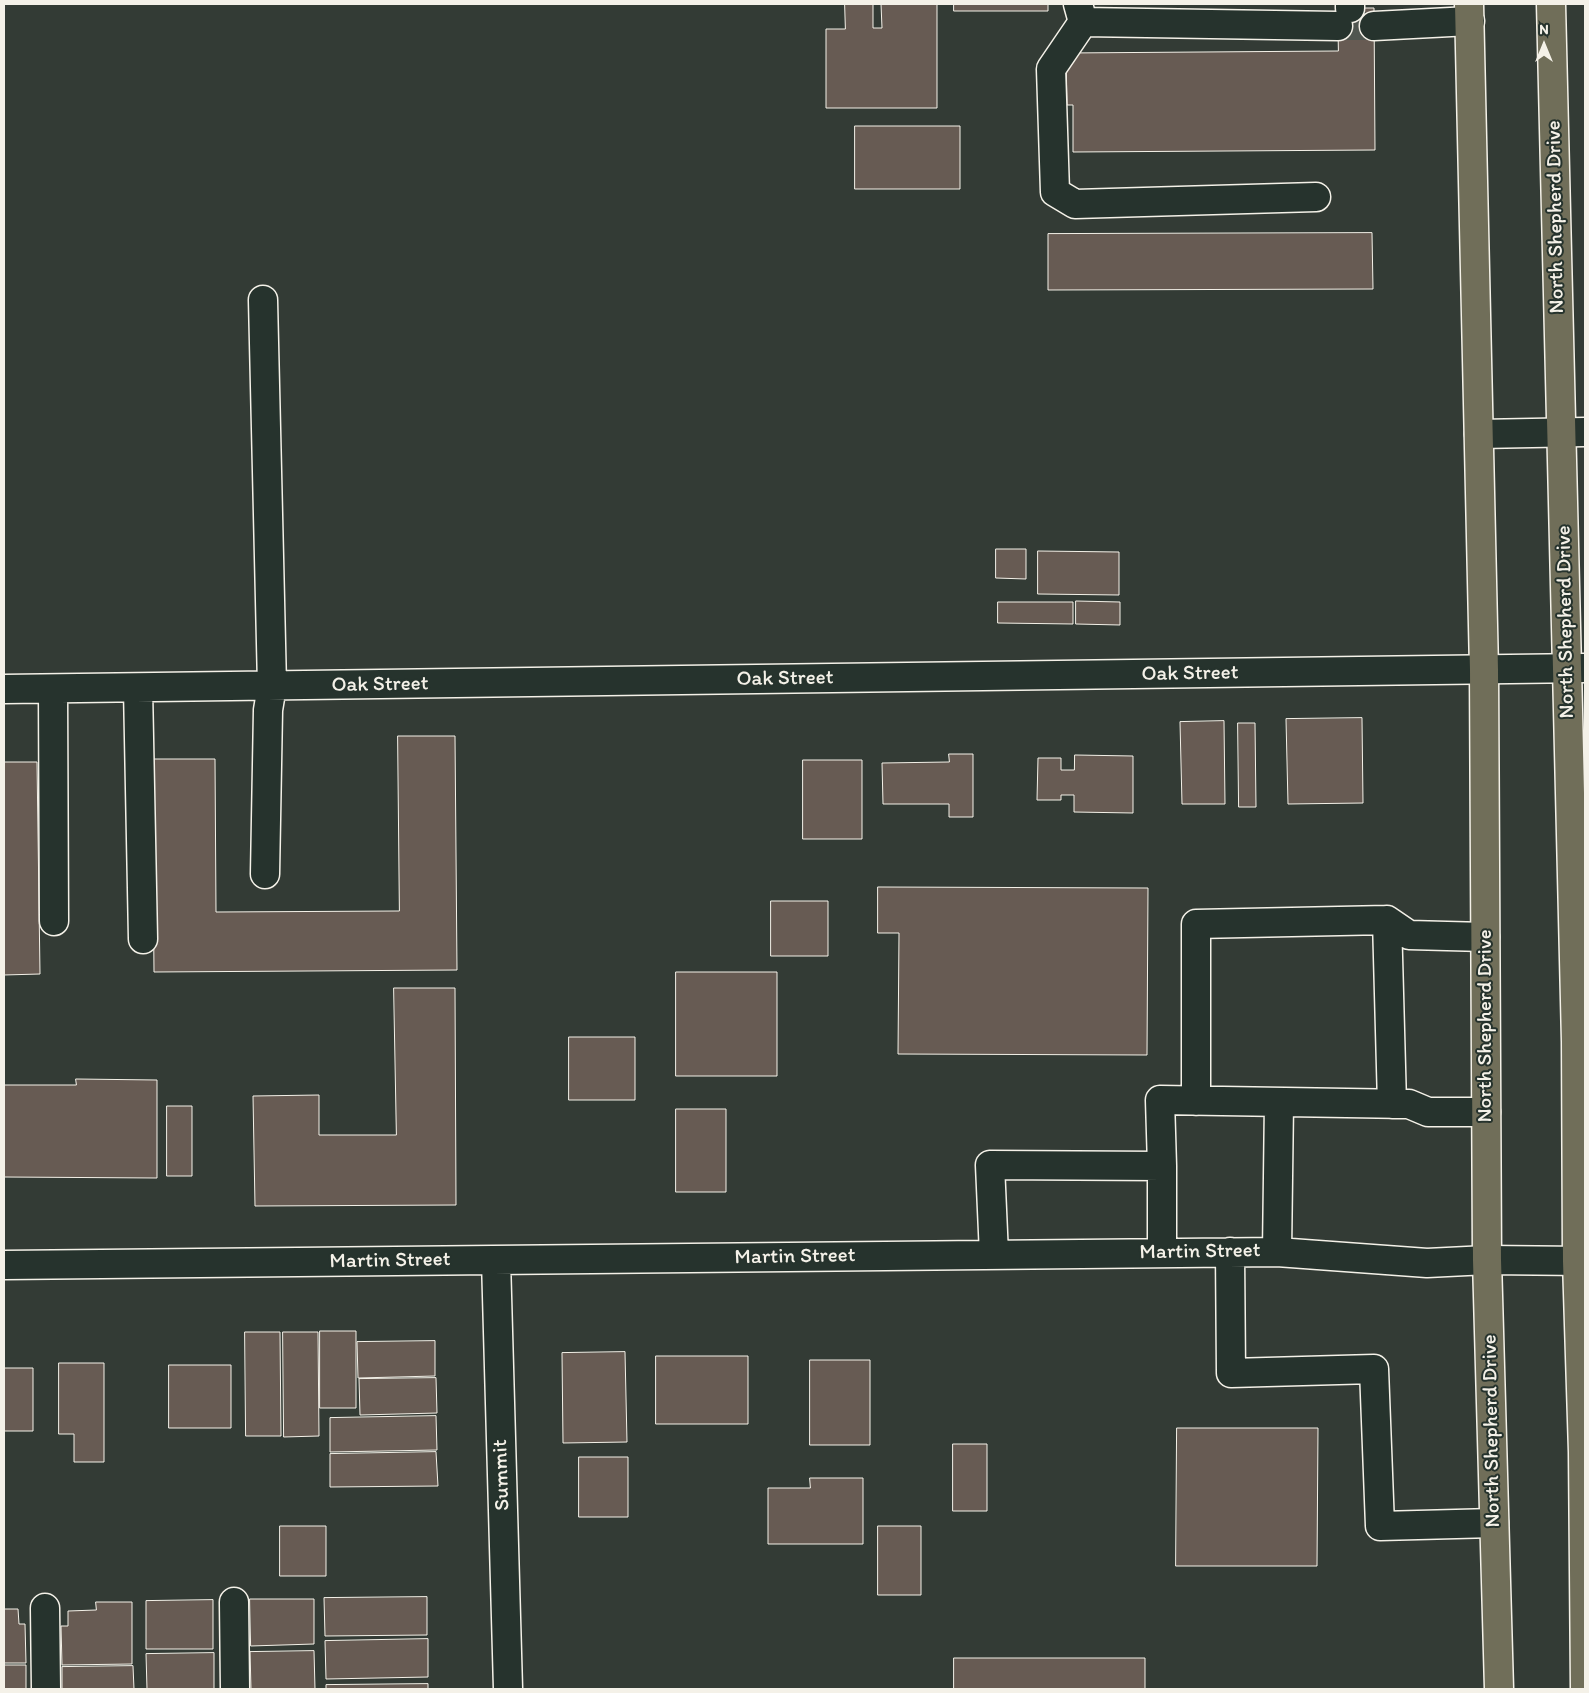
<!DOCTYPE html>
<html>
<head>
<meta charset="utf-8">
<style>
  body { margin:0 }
  #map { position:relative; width:1589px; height:1693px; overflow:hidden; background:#333b35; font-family:Itim,sans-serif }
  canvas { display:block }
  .frame { position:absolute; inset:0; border:5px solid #f4f1e8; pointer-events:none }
  .north { position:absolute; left:1519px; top:20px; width:50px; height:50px; -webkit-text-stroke:4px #26332d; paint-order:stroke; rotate:0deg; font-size:14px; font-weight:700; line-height:20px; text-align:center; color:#f4f1e8 }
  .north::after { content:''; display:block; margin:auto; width:18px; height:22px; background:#f4f1e8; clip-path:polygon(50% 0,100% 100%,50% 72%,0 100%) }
</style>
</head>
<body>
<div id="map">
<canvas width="1589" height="1693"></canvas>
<div class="frame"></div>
<div class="north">N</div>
</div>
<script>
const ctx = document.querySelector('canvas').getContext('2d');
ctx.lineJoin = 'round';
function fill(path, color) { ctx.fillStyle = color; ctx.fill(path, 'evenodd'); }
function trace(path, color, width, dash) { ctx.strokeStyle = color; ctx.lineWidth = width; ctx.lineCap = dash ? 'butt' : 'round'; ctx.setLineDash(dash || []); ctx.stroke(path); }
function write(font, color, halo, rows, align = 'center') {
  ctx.font = font + ' Itim,sans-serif'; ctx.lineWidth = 4; ctx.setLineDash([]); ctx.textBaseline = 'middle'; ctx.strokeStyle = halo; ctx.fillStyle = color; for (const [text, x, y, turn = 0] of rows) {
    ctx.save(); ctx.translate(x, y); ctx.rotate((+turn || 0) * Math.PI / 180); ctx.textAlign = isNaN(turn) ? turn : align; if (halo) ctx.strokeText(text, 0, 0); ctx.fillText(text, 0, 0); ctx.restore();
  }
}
const building = new Path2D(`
  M845,4H873V28H882L881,4H937V108H826V29H845Z
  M954,4H1048V11H954Z
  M1338,8H1374L1375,150L1073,152V105H1067L1066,53L1338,51Z
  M855,126H960V189H855Z
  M1372,233L1373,289L1048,290V234Z
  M996,549H1026V579L996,578Z
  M1038,551L1119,552V595L1038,594Z
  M1076,601L1120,602V625L1076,624Z
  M998,602H1073V624L998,623Z
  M1362,718L1363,803L1288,804L1286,719Z
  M1224,721L1225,804H1182L1180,722Z
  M1238,723H1255L1256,807H1239Z
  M398,736H455L457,970L154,972L152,759H215L216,912L399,911Z
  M949,754H973V817H949V804H883L882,763L949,762Z
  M1075,755L1133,756V813L1074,812V795H1061V800H1037L1038,758H1061V770H1074Z
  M803,760H862V839H803Z
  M4,762H37L40,974L4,975Z
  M878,887L1148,888L1147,1055L898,1054L899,933H878Z
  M771,901H828V956H771Z
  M676,972H777V1076H676Z
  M394,988H455L456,1205L255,1206L253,1096L319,1095V1135H396Z
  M569,1037H635V1100H569Z
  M76,1079L157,1080V1178L4,1177V1085H76Z
  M167,1106H192V1176H167Z
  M676,1109H726V1192H676Z
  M320,1331H356V1408H320Z
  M245,1332H280L281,1436H246Z
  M283,1332H318L319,1436L284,1437Z
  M435,1341V1376L358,1378L357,1342Z
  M625,1352L627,1442L563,1443L562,1353Z
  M656,1356H748V1424H656Z
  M810,1360H870V1445H810Z
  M59,1363H104V1462H74V1434H59Z
  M169,1365H231V1428H169Z
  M4,1368H33V1431H4Z
  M436,1378L437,1413L360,1415L359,1379Z
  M436,1416L437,1450L330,1452V1418Z
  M1177,1428H1318L1317,1566H1176Z
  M953,1444H987V1511H953Z
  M436,1452L438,1486L330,1487V1454Z
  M579,1457H628V1517H579Z
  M810,1478H863V1544H768V1488H810Z
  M280,1526H326V1576H280Z
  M878,1526H921V1595H878Z
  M427,1597V1635L325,1636L324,1598Z
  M250,1599H314V1644L251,1646Z
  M213,1600V1649H146V1601Z
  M96,1602H132V1664L62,1665L61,1626H68V1611L96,1610Z
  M4,1609H18L19,1624H25L26,1663H4Z
  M428,1639V1677L326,1679L325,1641Z
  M314,1651L315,1689H251L250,1652Z
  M214,1653V1689H147L146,1654Z
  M954,1658H1145V1689H954Z
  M4,1665H26V1689H4Z
  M133,1666L134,1689H62V1667Z
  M428,1684V1689H326V1685Z`);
fill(building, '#675b53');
trace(building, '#f4f1e8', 1);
trace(new Path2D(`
  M1338,26H1374`), '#505650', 28, [28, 14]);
const minor = new Path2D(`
  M1078,4L1083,22L1051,69L1055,192L1075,204L1316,197
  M1350,4V8
  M1083,22L1338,26
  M1374,26L1470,21
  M263,300L272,686L268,710L265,874
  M1479,434L1585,432
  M138,688L143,939
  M4,689L1585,668
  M53,689L54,921
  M1387,920L1392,1104
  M1196,1101V924L1387,920L1409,935L1485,937
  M1162,1166L1160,1100L1409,1104L1428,1112H1486
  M1230,1252L1231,1373L1374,1369L1380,1526L1494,1523
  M1277,1252L1279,1102
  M994,1255L990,1165L1162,1166V1253
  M496,1260L508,1689
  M4,1265L1277,1252L1427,1263L1487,1260L1585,1261
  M234,1602L235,1689
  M45,1608L46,1689`);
const major = new Path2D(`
  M1469,4L1484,670L1487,1260L1499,1689
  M1551,4L1576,1042L1577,1261L1583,1452L1585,1689`);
trace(minor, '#f4f1e8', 31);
trace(major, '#f4f1e8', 31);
trace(minor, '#26332d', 28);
trace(major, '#706e59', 28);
write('21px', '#f4f1e8', '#26332d', [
  ["North Shepherd Drive",1556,217,-91],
  ["North Shepherd Drive",1566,622,-91],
  ["Oak Street",1190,674,-1],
  ["Oak Street",785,679,-1],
  ["Oak Street",380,685,-1],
  ["North Shepherd Drive",1486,1026,-90],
  ["Martin Street",1200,1252,-1],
  ["Martin Street",795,1257,-1],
  ["Martin Street",390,1261,-1],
  ["North Shepherd Drive",1492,1431,-91],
  ["Summit",502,1475,-92]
]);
</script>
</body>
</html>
